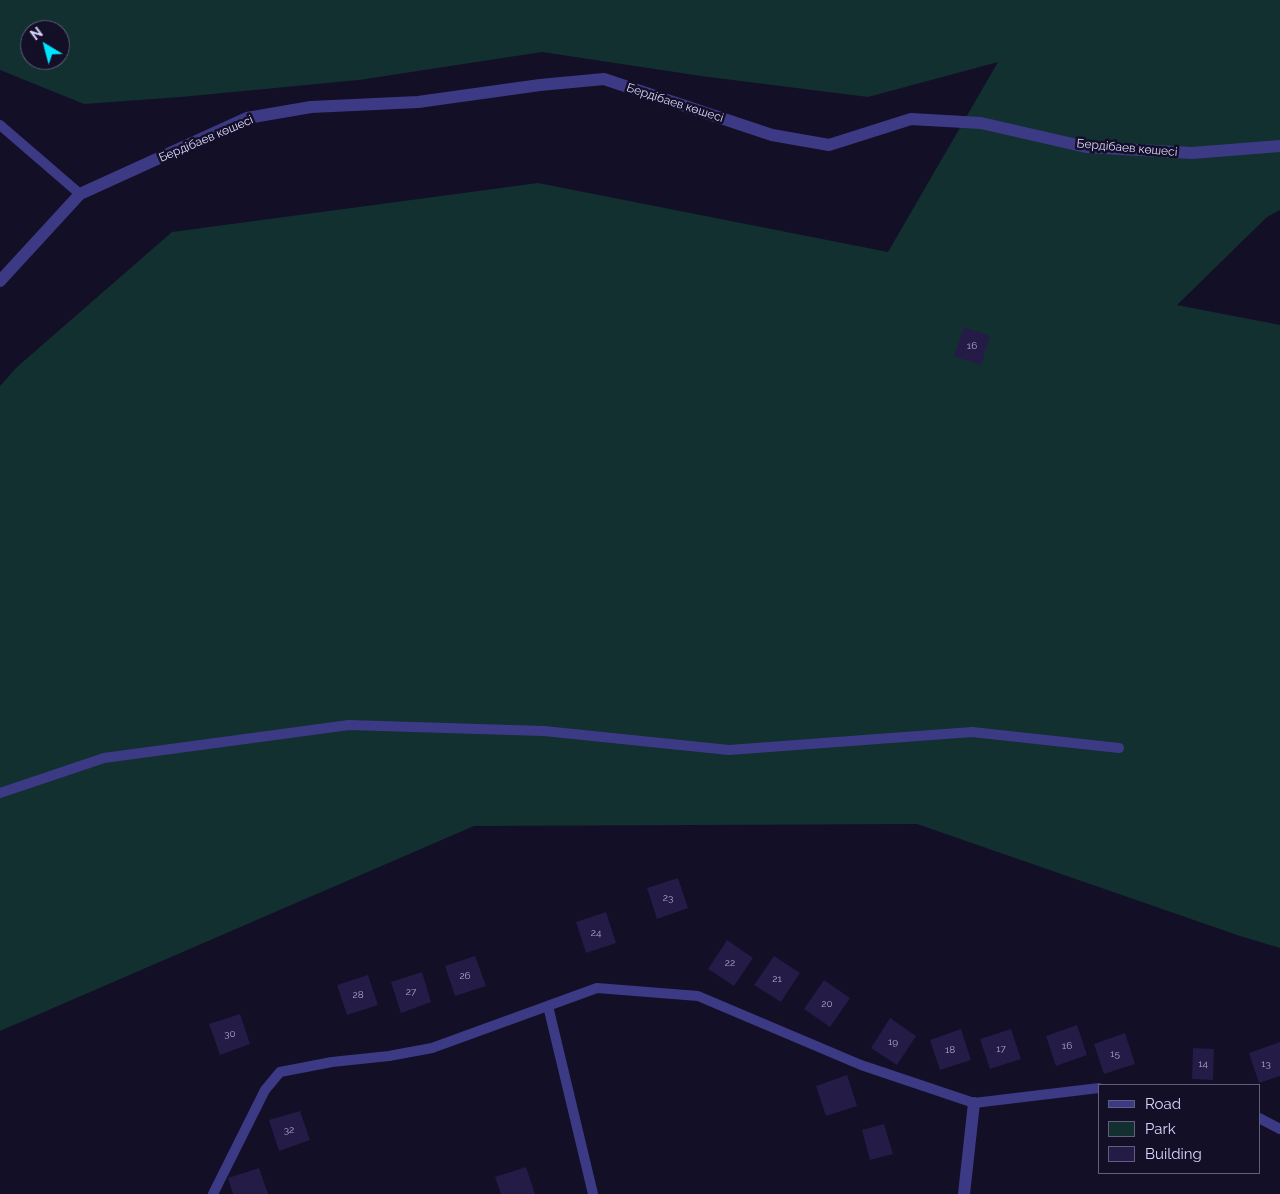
<!DOCTYPE html>
<html>
<head>
<meta charset="utf-8">
<style>
  body { margin:0 }
  #map { position:relative; width:1280px; height:1194px; overflow:hidden; background:#130f26; font-family:Raleway,sans-serif }
  canvas { display:block }
  .legend { position:absolute; left:1098px; top:1084px; width:162px; height:90px; box-sizing:border-box; background:#130f26; border:1px solid #625e7d; margin:0; padding:6px 9px; list-style:none; font-size:15px; color:#d9d4ff }
  .legend li { display:flex; align-items:center; gap:10px; height:25px }
  .legend b { width:25px; border:1px solid #625e7d }
  .north { position:absolute; left:20px; top:20px; width:50px; height:50px; box-sizing:border-box; background:#130f26; border:1px solid #625e7d; border-radius:50%; rotate:323deg; font-size:14px; font-weight:700; line-height:20px; text-align:center; color:#d9d4ff }
  .north::after { content:''; display:block; margin:auto; width:18px; height:22px; background:#00e5ff; clip-path:polygon(50% 0,100% 100%,50% 72%,0 100%) }
</style>
</head>
<body>
<div id="map">
<canvas width="1280" height="1194"></canvas>
<ul class="legend">
<li><b style="height:6px;background:#3d3a85"></b>Road</li>
<li><b style="height:14px;background:#12302f"></b>Park</li>
<li><b style="height:14px;background:#241b47"></b>Building</li>
</ul>
<div class="north">N</div>
</div>
<script>
const ctx = document.querySelector('canvas').getContext('2d');
ctx.lineJoin = 'round';
function fill(path, color) { ctx.fillStyle = color; ctx.fill(path, 'evenodd'); }
function trace(path, color, width, dash) { ctx.strokeStyle = color; ctx.lineWidth = width; ctx.lineCap = dash ? 'butt' : 'round'; ctx.setLineDash(dash || []); ctx.stroke(path); }
function write(font, color, halo, rows, align = 'center') {
  ctx.font = font + ' Raleway,sans-serif'; ctx.lineWidth = 5; ctx.setLineDash([]); ctx.textBaseline = 'middle'; ctx.strokeStyle = halo; ctx.fillStyle = color; for (const [text, x, y, turn = 0] of rows) {
    ctx.save(); ctx.translate(x, y); ctx.rotate((+turn || 0) * Math.PI / 180); ctx.textAlign = isNaN(turn) ? turn : align; if (halo) ctx.strokeText(text, 0, 0); ctx.fillText(text, 0, 0); ctx.restore();
  }
}
fill(new Path2D(`
  M0,0H1280V210L1267,217L1177,305L1280,325V948L1240,936L917,824L474,826L0,1031V386L17,367L172,232L538,183L888,252L998,62L868,97L701,76L542,52L359,80L181,97L84,104L0,70ZM30,30H60V60H30Z`), '#12302f');
fill(new Path2D(`
  M964,327L990,336L981,365L954,356Z
  M678,878L688,908L657,919L647,888Z
  M606,912L616,943L586,953L576,922Z
  M727,940L753,958L734,986L708,969Z
  M475,956L486,986L455,996L445,966Z
  M774,956L800,973L781,1002L754,985Z
  M422,972L431,1002L401,1013L391,982Z
  M368,975L378,1005L347,1015L337,985Z
  M824,980L850,998L830,1027L804,1009Z
  M240,1014L250,1044L220,1055L209,1024Z
  M890,1018L916,1036L897,1065L871,1048Z
  M1077,1025L1087,1055L1056,1066L1046,1036Z
  M961,1029L971,1060L940,1070L930,1040Z
  M1011,1029L1021,1059L990,1069L980,1039Z
  M1125,1033L1135,1064L1104,1074L1094,1044Z
  M1280,1042V1076L1259,1083L1249,1053Z
  M1193,1048L1214,1049L1213,1080L1192,1079Z
  M847,1075L857,1106L826,1116L816,1086Z
  M300,1111L310,1140L279,1151L269,1120Z
  M884,1124L893,1154L870,1160L862,1130Z
  M526,1167L535,1194H501L495,1177Z
  M259,1168L268,1194H233L228,1178Z`), '#241b47');
trace(new Path2D(`
  M0,125L80,194
  M0,793L104,758L349,725L544,731L729,750L972,732L1119,748
  M548,1006L593,1194
  M1259,1118L1280,1129
  M213,1194L265,1090L280,1072L332,1062L389,1056L432,1048L597,988L698,996L861,1065L974,1103L1099,1088`), '#3d3a85', 10);
trace(new Path2D(`
  M0,281L80,194L247,118L311,107L418,102L540,85L604,79L772,135L829,145L911,119L981,123L1086,147L1192,153L1280,146
  M964,1194L974,1103`), '#3d3a85', 12);
write('10px', '#aca6d1', null, [
  ["16",972,346],
  ["23",668,898],
  ["24",596,933],
  ["22",730,963],
  ["26",465,976],
  ["21",777,979],
  ["27",411,992],
  ["28",358,995],
  ["20",827,1004],
  ["30",230,1034],
  ["19",893,1042],
  ["16",1067,1046],
  ["17",1001,1049],
  ["18",950,1050],
  ["15",1115,1054],
  ["14",1203,1064],
  ["13",1266,1064],
  ["32",289,1130]
]);
write('12px', '#d9d4ff', '#130f26', [
  ["Бердібаев көшесі",675,103,18],
  ["Бердібаев көшесі",206,139,-23],
  ["Бердібаев көшесі",1127,148,5]
]);
</script>
</body>
</html>
